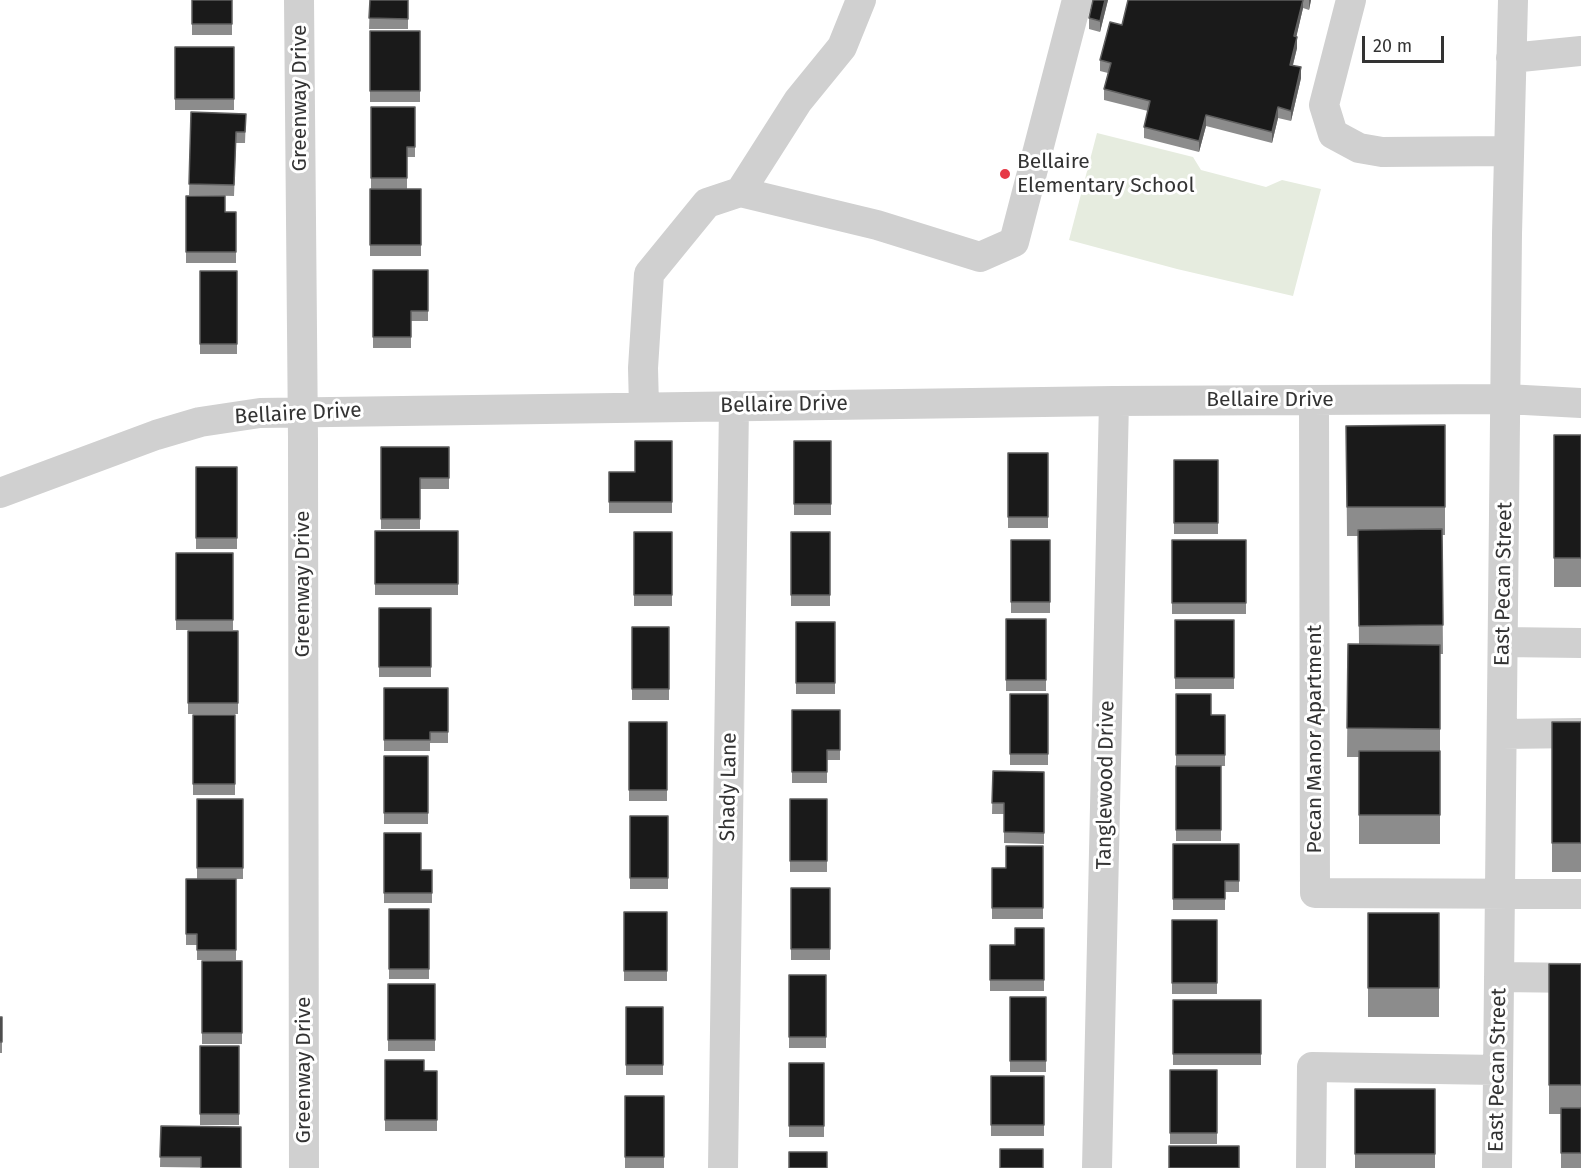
<!DOCTYPE html>
<html>
<head>
<meta charset="utf-8">
<style>
  body { margin:0 }
  #map { position:relative; width:1581px; height:1168px; overflow:hidden; background:#fff; font-family:"Fira Sans",sans-serif }
  canvas { display:block }
  .scale { position:absolute; left:1362px; top:36px; width:82px; height:27px; box-sizing:border-box; border:3px solid #333; border-top:0; padding-left:8px; font-size:18px; line-height:21px; white-space:nowrap; color:#333; -webkit-text-stroke:4px #fff; paint-order:stroke }
</style>
</head>
<body>
<div id="map">
<canvas width="1581" height="1168"></canvas>
<div class="scale">20 m</div>
</div>
<script>
const ctx = document.querySelector('canvas').getContext('2d');
ctx.lineJoin = 'round';
function fill(path, color) { ctx.fillStyle = color; ctx.fill(path, 'evenodd'); }
function trace(path, color, width, dash) { ctx.strokeStyle = color; ctx.lineWidth = width; ctx.lineCap = dash ? 'butt' : 'round'; ctx.setLineDash(dash || []); ctx.stroke(path); }
function write(font, color, halo, rows, align = 'center') {
  ctx.font = font + ' "Fira Sans",sans-serif'; ctx.lineWidth = 6; ctx.setLineDash([]); ctx.textBaseline = 'middle'; ctx.strokeStyle = halo; ctx.fillStyle = color; for (const [text, x, y, turn = 0] of rows) {
    ctx.save(); ctx.translate(x, y); ctx.rotate((+turn || 0) * Math.PI / 180); ctx.textAlign = isNaN(turn) ? turn : align; if (halo) ctx.strokeText(text, 0, 0); ctx.fillText(text, 0, 0); ctx.restore();
  }
}
fill(new Path2D(`
  M1097,133L1193,157L1201,170L1266,187L1282,180L1321,189L1293,296L1177,269L1069,240Z`), '#e6ecdf');
trace(new Path2D(`
  M299,0L303,439L304,1168
  M1351,0L1324,105L1333,134L1359,148L1382,152L1509,151
  M1511,58L1581,51
  M740,192L798,101L842,47L861,0
  M1314,400L1315,893L1581,894
  M644,407L643,368L649,274L707,203L740,192L877,225L980,257L1014,242L1077,0
  M0,493L156,435L200,422L260,413L1114,401L1506,399L1581,403
  M1503,642L1581,643
  M1502,734L1581,733
  M1499,977L1581,978
  M723,1168L734,406
  M1097,1168L1114,401
  M1311,1168L1312,1067L1498,1070
  M1497,1168L1507,234L1513,0`), '#d0d0d0', 30);
fill(new Path2D(`
  M192,0H232V35H192Z
  M370,0H408V29H369Z
  M1093,0H1108L1100,32L1089,29V18Z
  M1128,0H1311L1309,10L1303,8L1296,37L1297,48L1293,65L1301,78L1291,121L1278,118L1272,143L1206,126L1199,152L1144,138V127L1148,111L1104,100V89L1108,73L1100,71V60L1122,25Z
  M370,31H420V102H370Z
  M175,47H234V110H175Z
  M371,107H415V157H407V189H371Z
  M191,112L246,114L245,143H236L234,196L189,195Z
  M370,189H421V256H370Z
  M186,196L225,212H236V263H186Z
  M373,270H428V321H411V348H373Z
  M200,271H237V354H200Z
  M1445,425V535H1442L1443,654H1440V844H1359V757H1347L1348,644H1359L1358,536H1347L1346,426Z
  M1554,435H1581V587H1554Z
  M672,441V513H609V472H635Z
  M794,441H831V515H794Z
  M381,447H449V489H420V529H381Z
  M1008,453H1048V528H1008Z
  M1174,460H1218V534H1174Z
  M196,467H237V549H196Z
  M375,531H458V595H375Z
  M634,532H672V606H634Z
  M791,532H830V606H791Z
  M1011,540H1050V613H1011Z
  M1172,540H1246V614H1172Z
  M176,553H233V630H176Z
  M379,608H431V677H379Z
  M1006,619H1046V691H1006Z
  M1175,620H1234V689H1175Z
  M796,622H835V694H796Z
  M632,627H669V700H632Z
  M188,631H238V714H188Z
  M384,688H448V743H430V751H384Z
  M1010,694H1048V765H1010Z
  M1176,694L1211,715H1225V766H1176Z
  M792,710H840V760H827V783H792Z
  M193,715H235V795H193Z
  M629,722H667V801H629Z
  M1552,722H1581V872H1552Z
  M384,756H428V824H384Z
  M1176,766H1221V841H1176Z
  M993,771L1044,772V844L1004,843V814H992Z
  M197,799H243V879H197Z
  M790,799H827V872H790Z
  M630,816H668V889H630Z
  M384,833L421,870H432V903H384Z
  M1173,844H1239V892H1225V910H1173Z
  M1043,846V919H992V868H1006Z
  M186,879H236V960H197V945H186Z
  M791,888H830V960H791Z
  M389,909H429V979H389Z
  M624,912H667V981H624Z
  M1368,913H1439V1017H1368Z
  M1172,920H1217V994H1172Z
  M1044,928V991H990V945H1015Z
  M202,961H242V1044H202Z
  M1549,964H1581V1168H1561V1114H1549Z
  M789,975H826V1048H789Z
  M388,984H435V1051H388Z
  M1010,997H1046V1072H1010Z
  M1173,1000H1261V1065H1173Z
  M626,1007H663V1075H626Z
  M0,1017L2,1042V1053H0Z
  M200,1046H239V1125H200Z
  M385,1060L424,1071H437V1131H385Z
  M789,1063H824V1137H789Z
  M1170,1070H1217V1144H1170Z
  M991,1076H1044V1136H991Z
  M1355,1089H1435V1168H1355Z
  M625,1096H664V1168H625Z
  M161,1126L241,1168L160,1167Z`), '#8c8c8c');
fill(new Path2D(`
  M1105,0H1108L1100,32V21Z
  M1303,0V8L1294,47V36Z
  M1309,0H1311L1309,10Z
  M1297,37V48L1290,76V65Z
  M1301,67V78L1291,121V111Z
  M1278,107V118L1272,143V132Z
  M1206,115V126L1199,152V141Z`), '#5f5f5f');
const building = new Path2D(`
  M192,0H232V24H192Z
  M370,0H408V19L369,18Z
  M1093,0H1105L1100,21L1089,18Z
  M1128,0H1303L1294,36L1297,37L1290,65L1301,67L1291,111L1278,107L1272,132L1206,115L1199,141L1144,127L1150,101L1104,89L1111,63L1100,60L1110,22L1122,25Z
  M370,31H420V91H370Z
  M175,47H234V99H175Z
  M371,107H415V147H407V178H371Z
  M191,112L246,114L245,132H236L234,185L189,184Z
  M370,189H421V245H370Z
  M186,196H225V212H236V252H186Z
  M373,270H428V311H411V337H373Z
  M200,271H237V344H200Z
  M1445,425V507H1347L1346,426Z
  M1554,435H1581V558H1554Z
  M635,441H672V502H609V472H635Z
  M794,441H831V504H794Z
  M381,447H449V478H420V519H381Z
  M1008,453H1048V517H1008Z
  M1174,460H1218V523H1174Z
  M196,467H237V538H196Z
  M1442,529L1443,625L1359,626L1358,530Z
  M375,531H458V584H375Z
  M634,532H672V595H634Z
  M791,532H830V595H791Z
  M1011,540H1050V602H1011Z
  M1172,540H1246V603H1172Z
  M176,553H233V620H176Z
  M379,608H431V667H379Z
  M1006,619H1046V680H1006Z
  M1175,620H1234V678H1175Z
  M796,622H835V683H796Z
  M632,627H669V689H632Z
  M188,631H238V703H188Z
  M1348,644L1440,645V729L1347,728Z
  M384,688H448V732H430V740H384Z
  M1010,694H1048V754H1010Z
  M1176,694H1211V715H1225V755H1176Z
  M792,710H840V750H827V772H792Z
  M193,715H235V784H193Z
  M629,722H667V790H629Z
  M1552,722H1581V843H1552Z
  M1359,751H1440V815H1359Z
  M384,756H428V813H384Z
  M1176,766H1221V830H1176Z
  M993,771L1044,772V833L1004,832V803H992Z
  M197,799H243V868H197Z
  M790,799H827V861H790Z
  M630,816H668V878H630Z
  M384,833H421V870H432V893H384Z
  M1173,844H1239V881H1225V899H1173Z
  M1006,846H1043V908H992V868H1006Z
  M186,879H236V950H197V934H186Z
  M791,888H830V949H791Z
  M389,909H429V969H389Z
  M624,912H667V971H624Z
  M1368,913H1439V988H1368Z
  M1172,920H1217V983H1172Z
  M1015,928H1044V980H990V945H1015Z
  M202,961H242V1033H202Z
  M1549,964H1581V1085H1549Z
  M789,975H826V1037H789Z
  M388,984H435V1040H388Z
  M1010,997H1046V1061H1010Z
  M1173,1000H1261V1054H1173Z
  M626,1007H663V1065H626Z
  M0,1017H2V1042H0Z
  M200,1046H239V1114H200Z
  M385,1060H424V1071H437V1120H385Z
  M789,1063H824V1126H789Z
  M1170,1070H1217V1133H1170Z
  M991,1076H1044V1125H991Z
  M1355,1089H1435V1154H1355Z
  M625,1096H664V1157H625Z
  M1561,1108H1581V1153H1561Z
  M161,1126L241,1127V1168H201V1157H160Z
  M1169,1146H1239V1168H1169Z
  M1000,1149H1043V1168H1000Z
  M789,1152H827V1168H789Z`);
fill(building, '#1a1a1a');
trace(building, '#5f5f5f', 1.5);
for (const [x, y, r, color] of [
  [1005,174,6,"#e63946"]
]) { const dot = new Path2D(); dot.arc(x, y, r, 0, 2 * Math.PI); ctx.fillStyle = color; ctx.fill(dot); trace(dot, '#fff', 2); }
write('21px', '#333', '#fff', [
  ["Greenway Drive",300,98,-90],
  ["Bellaire Drive",1270,400],
  ["Bellaire Drive",784,405,-1],
  ["Bellaire Drive",298,414,-3],
  ["Greenway Drive",303,584,-90],
  ["East Pecan Street",1504,584,-89],
  ["Pecan Manor Apartment",1315,739,-90],
  ["Tanglewood Drive",1106,785,-89],
  ["Shady Lane",729,787,-89],
  ["Greenway Drive",304,1070,-90],
  ["East Pecan Street",1498,1070,-89]
]);
write('21px', '#333', '#fff', [
  ["Bellaire",1017,162],
  ["Elementary School",1017,186]
], 'left');
</script>
</body>
</html>
